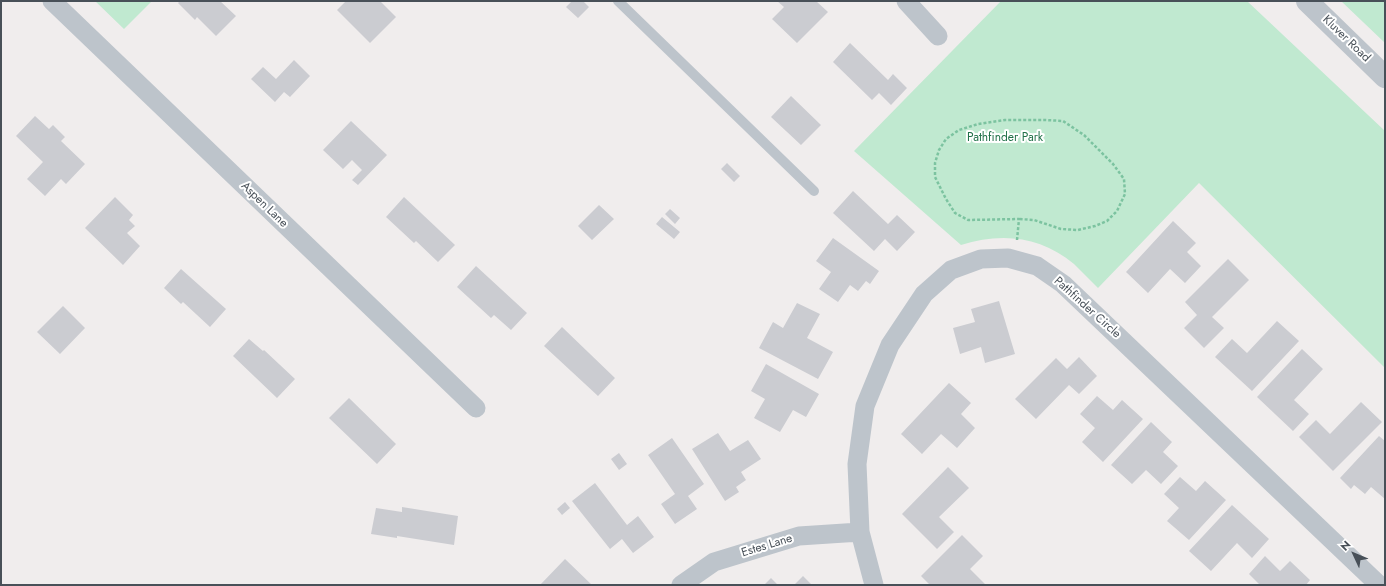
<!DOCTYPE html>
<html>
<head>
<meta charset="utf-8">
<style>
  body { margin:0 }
  #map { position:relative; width:1386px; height:586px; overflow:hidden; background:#f0eded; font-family:Jost,sans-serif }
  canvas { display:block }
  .frame { position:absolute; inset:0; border:2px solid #485058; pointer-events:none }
  .north { position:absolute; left:1334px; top:534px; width:40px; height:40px; -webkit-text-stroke:3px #fff; paint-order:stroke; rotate:314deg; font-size:11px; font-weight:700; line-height:16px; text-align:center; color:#485058 }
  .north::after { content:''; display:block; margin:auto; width:14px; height:18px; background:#485058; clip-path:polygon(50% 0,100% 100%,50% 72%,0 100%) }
</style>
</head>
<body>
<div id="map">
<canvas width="1386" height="586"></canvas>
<div class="frame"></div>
<div class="north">N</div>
</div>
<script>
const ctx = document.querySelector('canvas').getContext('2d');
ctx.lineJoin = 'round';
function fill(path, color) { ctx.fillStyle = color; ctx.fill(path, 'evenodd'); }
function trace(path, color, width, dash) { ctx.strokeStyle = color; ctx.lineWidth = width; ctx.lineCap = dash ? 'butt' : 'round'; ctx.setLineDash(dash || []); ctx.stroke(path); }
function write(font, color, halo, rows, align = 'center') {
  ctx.font = font + ' Jost,sans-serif'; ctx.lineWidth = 4; ctx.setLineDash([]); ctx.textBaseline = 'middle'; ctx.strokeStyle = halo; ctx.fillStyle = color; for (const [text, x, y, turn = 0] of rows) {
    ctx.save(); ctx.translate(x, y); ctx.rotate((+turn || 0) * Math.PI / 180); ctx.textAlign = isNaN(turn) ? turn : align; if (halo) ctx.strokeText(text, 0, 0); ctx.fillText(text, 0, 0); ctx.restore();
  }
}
fill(new Path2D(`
  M95,1H152L124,29Z
  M1001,1H1247L1385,131V368L1199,183L1098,288C1090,280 1082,272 1074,264C1041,236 1001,232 961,245L854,151Z
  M1341,1H1385V43Z`), '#c0e9d0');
fill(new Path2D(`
  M180,1H220L236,16L216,36L197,17L195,20L178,3Z
  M346,1H380L396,17L370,43L337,10Z
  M572,1H583L589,7L578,18L566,7Z
  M777,1H816L828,12L797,43L772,19L784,7Z
  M850,43L888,80L893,74L907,88L891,105L879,93L872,100L833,62Z
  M294,60L310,76L290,97L284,92L275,102L251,79L263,67L276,79Z
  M791,96L821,125L801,145L771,117Z
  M35,116L49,129L53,125L65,137L61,141L85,164L66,184L61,179L45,196L27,179L43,162L16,136Z
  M351,121L387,155L358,185L352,180L362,170L352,160L343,169L323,150Z
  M727,163L740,176L734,182L721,169Z
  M853,191L888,224L897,215L915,232L897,251L885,239L874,251L833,213Z
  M115,197L133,215L129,220L135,226L127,233L140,246L123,265L85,228Z
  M404,197L455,245L438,262L416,241L414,243L386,217Z
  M599,205L614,219L592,240L578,226Z
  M670,209L680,218L675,224L665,214Z
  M662,217L680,232L674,239L656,224Z
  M1173,221L1196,243L1187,252L1201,266L1185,283L1170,269L1148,293L1126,272Z
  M833,238L879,271L870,284L866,281L858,291L850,285L838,302L819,289L831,272L816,261Z
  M1228,259L1249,280L1212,317L1224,328L1204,348L1184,328L1197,315L1185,302Z
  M476,266L527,313L511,330L494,315L491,318L457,287Z
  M181,269L226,309L210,327L183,302L181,304L164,288Z
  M999,301L1015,354L985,363L981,347L960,354L953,328L975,322L971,309Z
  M797,303L820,314L807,338L833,352L818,379L759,348L773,322L783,328Z
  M63,306L85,328L60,354L37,332Z
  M1277,321L1299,341L1252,391L1215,357L1232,339L1247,353Z
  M562,327L615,378L598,396L544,346Z
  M249,339L263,351L264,350L295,379L277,398L233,356Z
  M1302,349L1323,369L1294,400L1309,414L1293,431L1257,397Z
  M1079,357L1097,376L1079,394L1069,385L1036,419L1015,399L1056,358L1067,369Z
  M766,364L819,394L806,417L793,410L780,432L754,418L765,399L751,391Z
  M949,383L971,403L961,414L975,428L957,448L941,434L922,454L901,434Z
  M1097,396L1113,410L1122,400L1143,419L1103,462L1082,442L1095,428L1080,414Z
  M349,398L396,444L377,464L329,418Z
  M1361,402L1382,422L1333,471L1299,437L1316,420L1330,434Z
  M1151,422L1172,442L1163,452L1178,466L1161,484L1146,470L1132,484L1111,465Z
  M718,433L730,451L748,440L761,459L741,472L746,480L736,487L739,492L725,501L692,449Z
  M1379,436L1385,441V499L1371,487L1365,494L1354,485L1351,489L1340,478Z
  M672,438L704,484L688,496L697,509L675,524L661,504L675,494L648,455Z
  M619,453L627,464L619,470L611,459Z
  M948,467L969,488L939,517L954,532L937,549L902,514Z
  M1180,477L1196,491L1205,481L1226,500L1189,540L1167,521L1179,508L1164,494Z
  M595,483L627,525L638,516L654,537L633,553L622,539L610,549L572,501Z
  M565,502L570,508L562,515L557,509Z
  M1232,505L1269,539L1252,558L1237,543L1211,571L1189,551Z
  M402,507L458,516L454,545L397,536V538L371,534L376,508L402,512Z
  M962,535L983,556L970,569L985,584L983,585H930L921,576Z
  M1265,556L1280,571L1290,561L1310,580L1306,585H1260L1249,574Z
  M565,559L592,585H540Z
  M803,576L812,585H794Z
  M771,578L778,585H764Z`), '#cbccd1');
trace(new Path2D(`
  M1017,240L1019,219L968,220L955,213L946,199L935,177V163L939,150L946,139L959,130L978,124L1005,120H1045L1063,121L1084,135L1113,164L1124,179L1125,194L1117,211L1107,221L1095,226L1078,230L1061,229L1034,220L1019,219`), '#7cc3a0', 2.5, [3, 2]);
trace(new Path2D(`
  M618,1L814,191`), '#bdc4cb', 10);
trace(new Path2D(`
  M52,1L476,408
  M906,1L938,36
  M681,585L714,562L799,536L860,532
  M874,585L860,532L857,464L865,406L890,345L924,294L951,270L981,259L1008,258L1037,266L1063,284L1379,585`), '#bdc4cb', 19);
trace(new Path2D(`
  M1307,1L1385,77`), '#bdc4cb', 22);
write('12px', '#485058', '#fff', [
  ["Kluver Road",1346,39,44],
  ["Aspen Lane",264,205,44],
  ["Pathfinder Circle",1087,308,42],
  ["Estes Lane",767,546,-17]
]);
write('12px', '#217149', '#fff', [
  ["Pathfinder Park",1005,138]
]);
</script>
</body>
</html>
